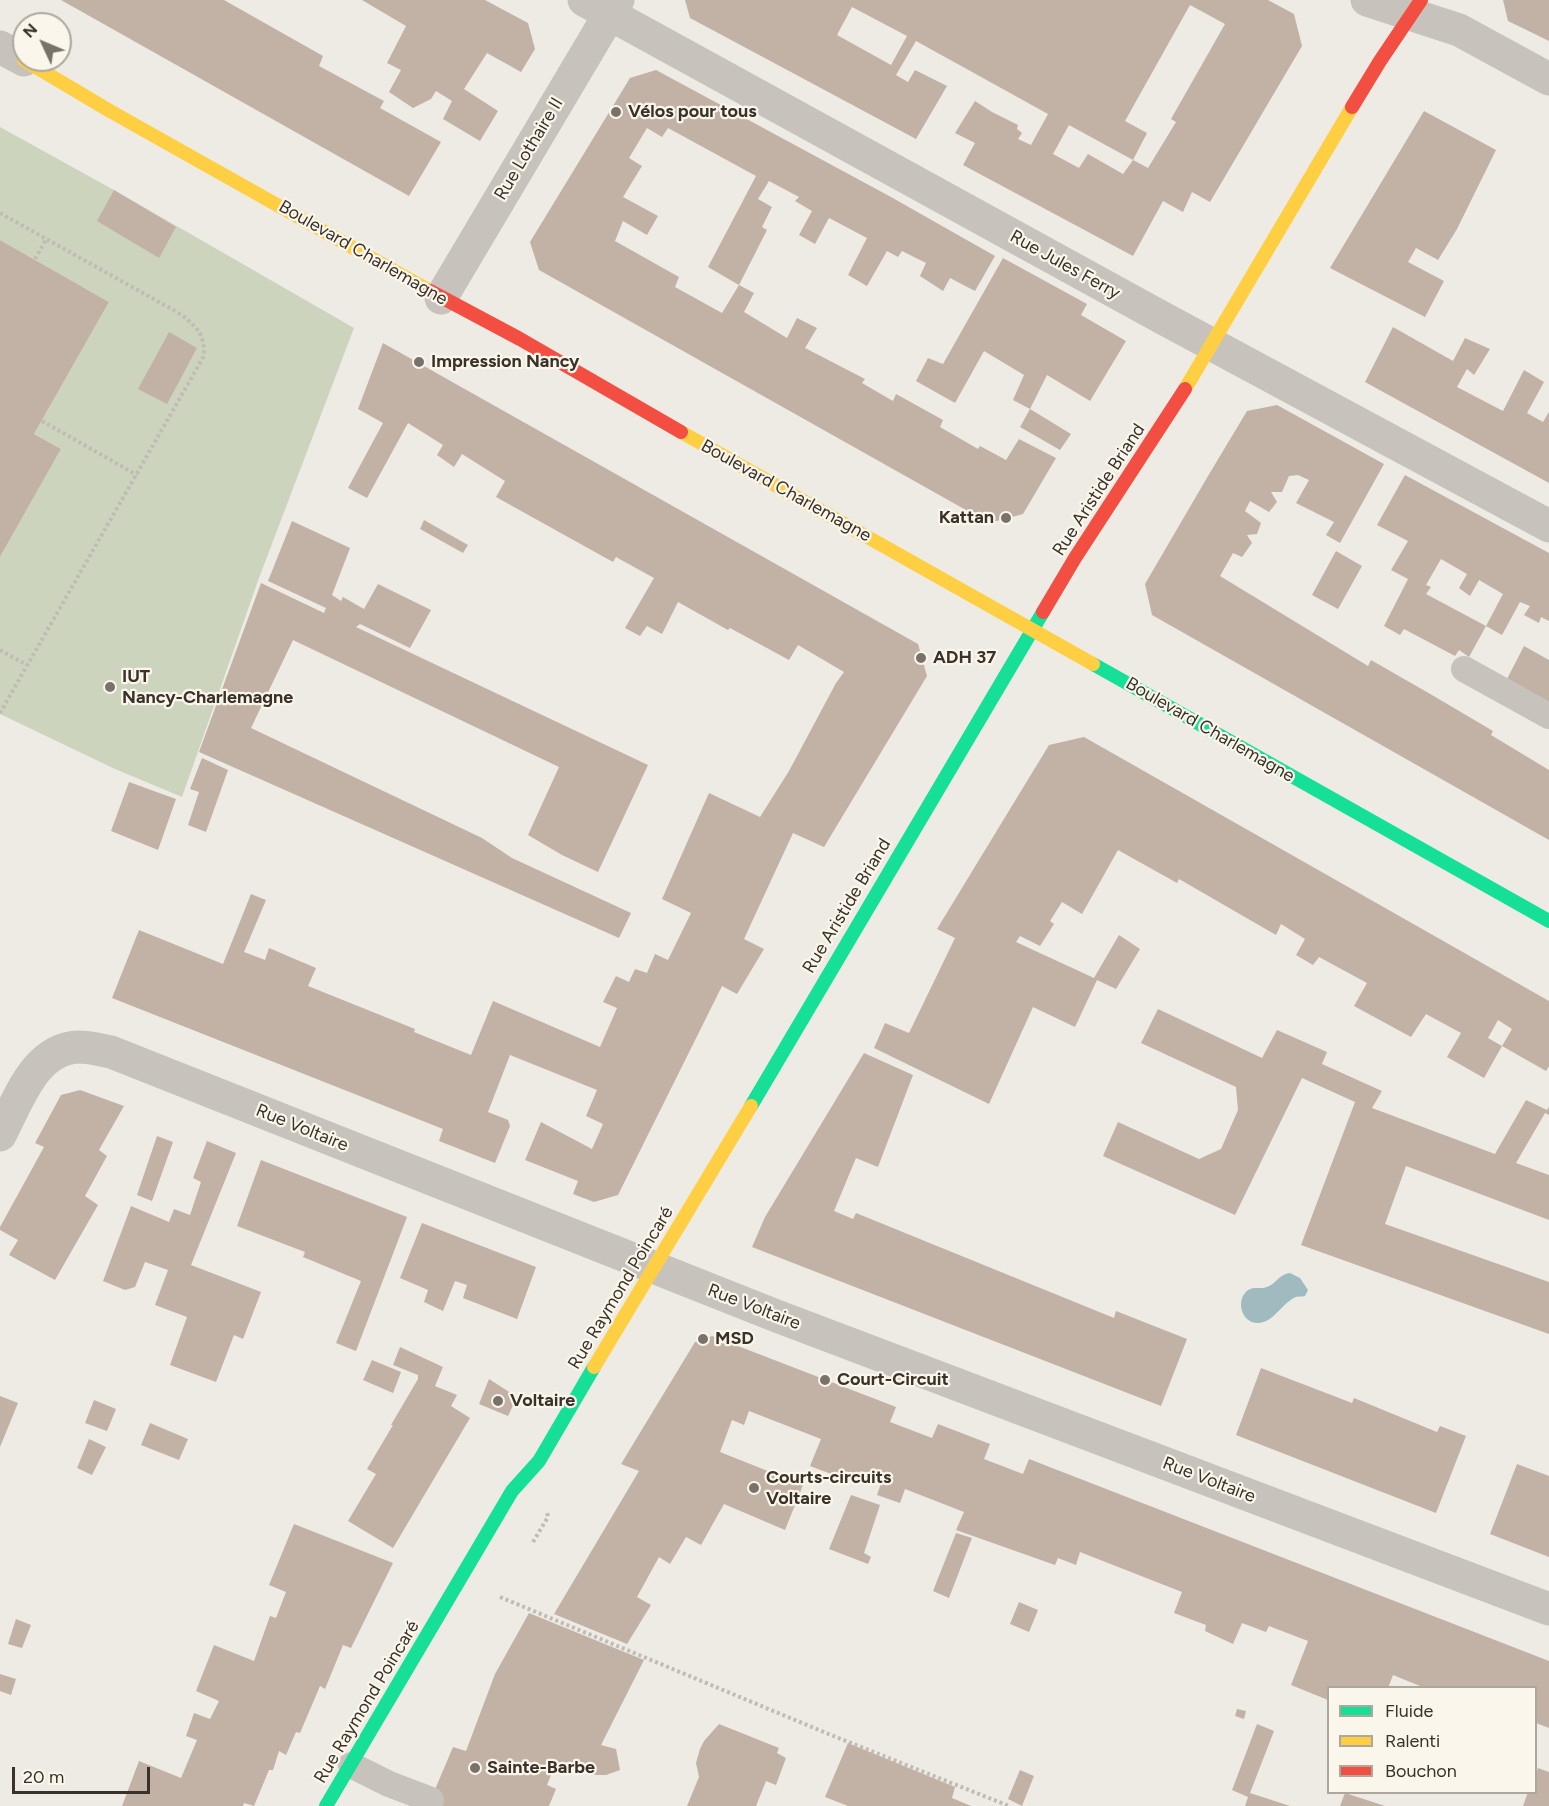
<!DOCTYPE html>
<html>
<head>
<meta charset="utf-8">
<style>
  body { margin:0 }
  #map { position:relative; width:1549px; height:1806px; overflow:hidden; background:#eeebe4; font-family:Figtree,sans-serif }
  canvas { display:block }
  .legend { position:absolute; left:1327px; top:1686px; width:210px; height:108px; box-sizing:border-box; background:#faf6eb; border:2px solid #ada79e; margin:0; padding:8px 10px; list-style:none; font-size:18px; color:#39312a }
  .legend li { display:flex; align-items:center; gap:12px; height:30px }
  .legend b { width:30px; border:2px solid #ada79e }
  .north { position:absolute; left:12px; top:12px; width:60px; height:60px; box-sizing:border-box; background:#faf6eb; border:2px solid #ada79e; border-radius:50%; rotate:314deg; font-size:16px; font-weight:700; line-height:24px; text-align:center; color:#39312a }
  .north::after { content:''; display:block; margin:auto; width:21px; height:27px; background:#78726b; clip-path:polygon(50% 0,100% 100%,50% 72%,0 100%) }
  .scale { position:absolute; left:12px; top:1767px; width:138px; height:27px; box-sizing:border-box; border:3px solid #39312a; border-top:0; padding-left:8px; font-size:18px; line-height:21px; white-space:nowrap; color:#39312a; -webkit-text-stroke:4px #faf6eb; paint-order:stroke }
</style>
</head>
<body>
<div id="map">
<canvas width="1549" height="1806"></canvas>
<ul class="legend">
<li><b style="height:8px;background:#16e098"></b>Fluide</li>
<li><b style="height:8px;background:#ffcf43"></b>Ralenti</li>
<li><b style="height:8px;background:#f24e42"></b>Bouchon</li>
</ul>
<div class="north">N</div>
<div class="scale">20 m</div>
</div>
<script>
const ctx = document.querySelector('canvas').getContext('2d');
ctx.lineJoin = 'round';
function fill(path, color) { ctx.fillStyle = color; ctx.fill(path, 'evenodd'); }
function trace(path, color, width, dash) { ctx.strokeStyle = color; ctx.lineWidth = width; ctx.lineCap = dash ? 'butt' : 'round'; ctx.setLineDash(dash || []); ctx.stroke(path); }
function write(font, color, halo, rows, align = 'center') {
  ctx.font = font + ' Figtree,sans-serif'; ctx.lineWidth = 4.5; ctx.setLineDash([]); ctx.textBaseline = 'middle'; ctx.strokeStyle = halo; ctx.fillStyle = color; for (const [text, x, y, turn = 0] of rows) {
    ctx.save(); ctx.translate(x, y); ctx.rotate((+turn || 0) * Math.PI / 180); ctx.textAlign = isNaN(turn) ? turn : align; if (halo) ctx.strokeText(text, 0, 0); ctx.fillText(text, 0, 0); ctx.restore();
  }
}
fill(new Path2D(`
  M0,127L114,190L354,328L259,578L182,797L115,769L0,714V557L61,449L34,434L109,302L0,240Z`), '#ccd4be');
fill(new Path2D(`
  M1290,1273L1300,1278L1308,1290L1305,1296C1302,1297 1299,1296 1296,1297C1283,1302 1274,1322 1259,1323C1243,1324 1236,1304 1245,1293C1252,1285 1259,1290 1267,1287C1276,1284 1279,1274 1290,1273Z`), '#9fbbc0');
fill(new Path2D(`
  M61,0H224L323,56L319,66L384,101L380,108L441,142L409,196Z
  M362,0H485L528,23L535,49L521,72L487,53L464,89L498,111L480,141L443,119L452,101L436,91L431,99L413,108L389,92L401,70L387,63L406,26Z
  M685,0H1268L1294,14L1302,46L1210,202L1192,192L1183,212L1163,201L1133,256L963,165L975,143L955,133L975,101L992,112L1018,125L1017,129L1022,133L1018,139L1031,145L1048,114L916,41L896,75L908,82L915,70L947,86L916,139L690,18ZM1190,5L1225,24L1171,119L1176,122L1148,168L1133,160L1123,174L1088,154L1079,168L1053,154L1069,125L1133,160L1147,133L1125,121ZM852,7L907,36L891,65L837,35Z
  M1503,0H1549V41L1508,21Z
  M656,70L891,197L995,256L975,291L950,278L943,291L920,276L926,263L902,251L898,257L887,251L867,286L848,275L867,238L829,218L815,244L799,235L812,211L795,201L799,197L769,181L758,199L772,207L762,227L767,230L739,285L708,267L756,176L668,128L662,137L647,128L629,158L642,166L623,197L658,216L647,235L623,221L615,241L679,277L675,287L722,313L739,285L754,293L744,312L787,338L797,318L817,328L805,348L865,379L862,383L893,401L896,394L943,420L940,427L978,449L980,446L1006,460L1019,439L1056,458L1023,514L989,523L539,270L530,242L630,78Z
  M1424,111L1496,150L1457,229L1438,260L1416,248L1408,262L1444,281L1425,317L1330,268Z
  M114,190L176,227L159,258L97,221Z
  M0,240L109,302L34,434L61,449L0,557Z
  M1003,258L1087,304L1081,315L1126,341L1090,401L1047,375L1030,409L1013,400L1024,375L984,351L955,403L916,381L928,358L943,364Z
  M1393,327L1453,361L1465,338L1490,349L1474,375L1467,369L1457,387L1503,411L1524,370L1544,382L1527,413L1543,422L1549,412V483L1365,382Z
  M169,332L197,348L167,404L138,389Z
  M383,343L918,644L927,676L824,847L793,833L744,939L764,949L737,994L722,986L618,1195L594,1202L573,1194L578,1181L525,1160L541,1122L592,1149L603,1124L586,1116L597,1090L510,1055L488,1112L508,1120L510,1126L495,1163L439,1141L443,1129L112,998L139,930L223,964L251,894L266,900L244,952L265,960L269,948L316,968L308,986L415,1029L414,1032L471,1055L493,1001L600,1047L617,1008L603,1002L616,976L629,982L635,969L647,973L655,954L668,960L691,913L662,899L709,793L760,817L789,771L836,683L844,672L798,645L789,660L730,628L728,630L678,602L662,634L647,626L640,636L625,628L654,578L616,557L613,562L496,497L505,481L462,454L454,467L437,455L443,445L408,423L367,498L348,488L383,423L358,409Z
  M1277,405L1384,464L1340,543L1326,535L1334,522L1296,503L1309,480L1298,475L1289,476L1282,492H1271L1277,502L1269,512L1250,501L1245,511L1261,523L1257,534L1247,535L1252,543L1242,557L1233,553L1220,576L1368,666L1371,660L1432,695L1493,731L1491,735L1549,770V840L1152,615L1145,584L1208,476L1247,411Z
  M1030,409L1071,434L1060,450L1020,427Z
  M1405,475L1549,553V621L1541,617L1539,623L1524,615L1530,606L1520,602L1502,635L1486,626L1503,594L1479,580L1470,596L1459,588L1467,574L1441,559L1426,585L1431,587L1426,594L1486,626L1469,657L1459,650L1455,656L1404,629L1400,635L1384,626L1408,579L1391,570L1408,541L1377,525Z
  M424,520L468,545L463,553L420,529Z
  M292,521L350,548L332,595L341,601L343,597L364,609L378,584L431,610L410,648L360,624L356,627L648,765L598,872L562,855L528,835L559,767L293,640L251,728L482,838L512,858L631,913L619,938L199,752L261,583L324,613L326,608L268,581Z
  M1336,551L1362,566L1338,609L1312,595Z
  M1524,646L1549,660V704L1506,681Z
  M1084,737L1549,1001V1066L1546,1071L1502,1046L1484,1078L1447,1057L1461,1033L1426,1014L1411,1037L1354,1006L1367,983L1319,957L1313,965L1296,955L1305,939L1281,924L1276,935L1179,879L1177,883L1118,850L1082,914L1062,902L1050,921L1054,924L1040,946L1020,936L1016,942L1094,978L1119,935L1140,949L1116,989L1097,980L1075,1027L1033,1007L989,1104L874,1048L885,1023L909,1033L955,938L937,929L1049,745ZM1498,1020L1512,1029L1502,1046L1488,1038Z
  M202,758L228,770L206,832L188,825L199,792L190,789Z
  M129,782L176,799L158,850L111,831Z
  M1158,1009L1262,1058L1277,1030L1327,1052L1322,1064L1382,1091L1372,1108L1495,1154L1526,1100L1547,1110L1549,1107V1115L1545,1113L1516,1163L1549,1175V1220L1406,1166L1385,1224L1549,1282V1334L1301,1245L1355,1102L1302,1078L1235,1215L1103,1156L1118,1122L1199,1159L1221,1149L1238,1110L1236,1087L1141,1043Z
  M864,1053L913,1075L878,1167L856,1158L834,1211L853,1219L856,1213L1114,1318L1116,1311L1187,1339L1161,1406L752,1247L765,1217Z
  M80,1090L124,1106L99,1150L107,1156L85,1196L98,1205L55,1280L9,1255L18,1240L0,1230V1227L44,1147L35,1143L61,1095Z
  M157,1136L173,1142L152,1201L137,1195Z
  M207,1141L236,1153L191,1265L261,1292L243,1339L234,1335L216,1382L170,1365L187,1317L155,1305L168,1270L145,1262L135,1287L125,1290L103,1281L131,1206L169,1222L174,1209L190,1215L201,1182L193,1178Z
  M261,1160L407,1217L356,1351L336,1343L361,1281L303,1257L305,1252L237,1226Z
  M422,1223L536,1267L517,1319L463,1298L467,1285L455,1281L443,1311L424,1302L428,1290L400,1278Z
  M712,1336L896,1407L890,1422L932,1438L938,1424L990,1444L984,1459L1023,1474L1029,1459L1549,1661V1728L1536,1723V1688H1425L1393,1675L1388,1688H1328V1700L1291,1685L1308,1641L1269,1626L1266,1632L1242,1623L1233,1644L1205,1631L1206,1625L1174,1613L1182,1592L1080,1552L1076,1565L1058,1558L1055,1565L956,1530L964,1512L905,1489L900,1503L877,1495L882,1480L860,1471L855,1483L810,1466L821,1439L749,1411L744,1425L732,1420L720,1452L803,1485L785,1530L724,1504L701,1545L686,1537L670,1564L659,1557L637,1597L651,1605L627,1644L554,1614L639,1471L621,1464L695,1342Z
  M400,1347L443,1367L435,1386L457,1395L451,1406L470,1418L393,1548L348,1521L376,1474L367,1469L393,1425H391L418,1379V1375L393,1365Z
  M372,1360L401,1372L393,1393L363,1380Z
  M1261,1368L1352,1403L1354,1398L1437,1432L1440,1426L1466,1436L1436,1513L1236,1435Z
  M489,1379L517,1397L508,1416L479,1404Z
  M0,1396L18,1403L0,1447Z
  M94,1400L116,1409L107,1431L85,1423Z
  M150,1423L188,1439L179,1460L141,1445Z
  M89,1439L106,1447L92,1475L77,1468Z
  M1517,1464L1549,1476V1557L1490,1534Z
  M851,1495L880,1505L864,1553L871,1557L868,1564L829,1549Z
  M294,1524L393,1563L351,1648L343,1645L325,1689L320,1686L300,1733L296,1732L286,1755L279,1751L273,1770H269L254,1806L244,1803L243,1806H122L139,1761L181,1778L197,1740L186,1736L194,1713L210,1719L219,1701L196,1691L214,1645L254,1661L270,1616L276,1618L286,1592L269,1585Z
  M956,1533L972,1538L949,1598L933,1591Z
  M1019,1602L1038,1610L1029,1632L1010,1624Z
  M529,1613L644,1660L601,1745L616,1749L620,1770L606,1775H596L556,1763L547,1785L556,1789L549,1806H428L453,1747L466,1751L495,1674Z
  M16,1619L31,1625L22,1648L8,1644Z
  M0,1674L16,1679L11,1695L0,1691Z
  M1237,1709L1246,1711L1244,1719L1235,1716Z
  M719,1724L779,1748L777,1753L786,1758L776,1785L766,1781L756,1806H687L699,1777L696,1763L700,1749L704,1741Z
  M1257,1724L1274,1731L1250,1793L1290,1806H1245L1248,1797L1232,1790Z
  M848,1743L955,1787L952,1798L971,1806H848L825,1797Z
  M1538,1768L1549,1772V1806H1523L1528,1792H1536V1774Z
  M1020,1770L1034,1776L1022,1806L1008,1799Z
  M1345,1793L1385,1806H1340Z`), '#c1b2a5');
trace(new Path2D(`
  M0,213L182,315C198,329 204,333 204,356L0,713
  M35,259L47,238
  M42,421L137,475
  M0,650L27,665
  M533,1542L548,1517L547,1512
  M500,1597L831,1735L1009,1806`), '#c0bbb4', 4, [3, 3]);
trace(new Path2D(`
  M1464,669L1549,716
  M351,1765L389,1784L431,1800`), '#c7c3bc', 26);
trace(new Path2D(`
  M584,0L1159,316L1549,526
  M1367,0L1459,30L1549,79
  M0,47L24,60
  M441,298L618,0
  M0,1135C18,1102 34,1048 79,1047C89,1047 101,1050 111,1052L774,1315L1549,1609`), '#c7c3bc', 33);
trace(new Path2D(`
  M1093,664L1549,921
  M751,1106L1043,612
  M326,1806L512,1491L539,1461L594,1367`), '#16e098', 14);
trace(new Path2D(`
  M24,60L110,111L430,291
  M1185,389L1352,107
  M681,432L1093,664
  M594,1367L751,1106`), '#ffcf43', 14);
trace(new Path2D(`
  M1352,107L1380,61L1421,0
  M430,291L520,339L681,432
  M1043,612L1075,558L1185,389`), '#f24e42', 14);
for (const [x, y, r, color] of [
  [616,112,6,"#78726b"],
  [419,362,6,"#78726b"],
  [1006,518,6,"#78726b"],
  [921,658,6,"#78726b"],
  [110,687,6,"#78726b"],
  [703,1339,6,"#78726b"],
  [825,1380,6,"#78726b"],
  [498,1401,6,"#78726b"],
  [754,1488,6,"#78726b"],
  [475,1768,6,"#78726b"]
]) { const dot = new Path2D(); dot.arc(x, y, r, 0, 2 * Math.PI); ctx.fillStyle = color; ctx.fill(dot); trace(dot, '#faf6eb', 2); }
write('bold 18px', '#39312a', '#faf6eb', [
  ["Vélos pour tous",628,112],
  ["Impression Nancy",431,362],
  ["Kattan",994,518,"right"],
  ["ADH 37",933,658],
  ["IUT",122,677],
  ["Nancy-Charlemagne",122,698],
  ["MSD",715,1339],
  ["Court-Circuit",837,1380],
  ["Voltaire",510,1401],
  ["Courts-circuits",766,1478],
  ["Voltaire",766,1499],
  ["Sainte-Barbe",487,1768]
], 'left');
write('18px', '#39312a', '#faf6eb', [
  ["Rue Lothaire II",529,149,-59],
  ["Boulevard Charlemagne",363,253,30],
  ["Rue Jules Ferry",1065,265,29],
  ["Rue Aristide Briand",1099,490,-57],
  ["Boulevard Charlemagne",786,491,29],
  ["Boulevard Charlemagne",1210,730,30],
  ["Rue Aristide Briand",847,906,-59],
  ["Rue Voltaire",302,1128,22],
  ["Rue Raymond Poincaré",621,1288,-59],
  ["Rue Voltaire",754,1307,21],
  ["Rue Voltaire",1209,1480,21],
  ["Rue Raymond Poincaré",367,1702,-59]
]);
</script>
</body>
</html>
